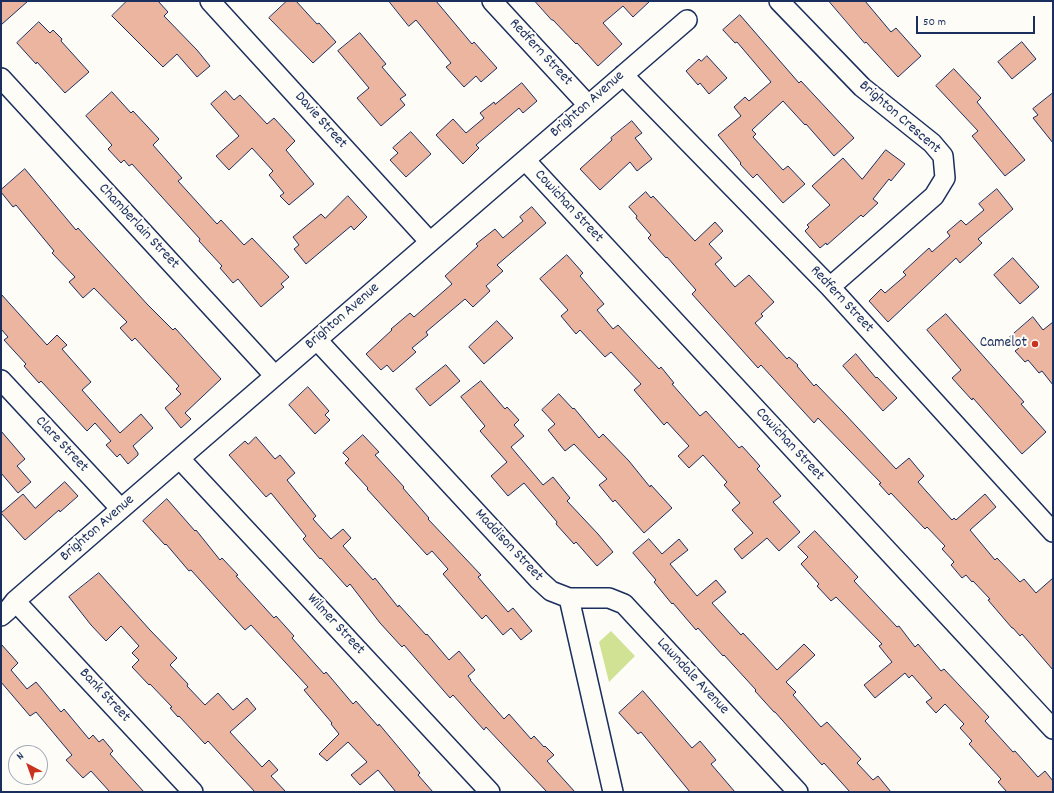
<!DOCTYPE html>
<html>
<head>
<meta charset="utf-8">
<style>
  body { margin:0 }
  #map { position:relative; width:1054px; height:793px; overflow:hidden; background:#fdfcf7; font-family:Dekko,sans-serif }
  canvas { display:block }
  .frame { position:absolute; inset:0; border:2px solid #1b2f5e; pointer-events:none }
  .north { position:absolute; left:8px; top:745px; width:40px; height:40px; box-sizing:border-box; background:#fdfcf7; border:1px solid #a3aaba; border-radius:50%; rotate:319deg; font-size:11px; font-weight:700; line-height:16px; text-align:center; color:#1b2f5e }
  .north::after { content:''; display:block; margin:auto; width:14px; height:18px; background:#c8321e; clip-path:polygon(50% 0,100% 100%,50% 72%,0 100%) }
  .scale { position:absolute; left:916px; top:16px; width:119px; height:18px; box-sizing:border-box; border:2px solid #1b2f5e; border-top:0; padding-left:5px; font-size:12px; line-height:14px; white-space:nowrap; color:#1b2f5e; -webkit-text-stroke:3px #fdfcf7; paint-order:stroke }
</style>
</head>
<body>
<div id="map">
<canvas width="1054" height="793"></canvas>
<div class="frame"></div>
<div class="north">N</div>
<div class="scale">50 m</div>
</div>
<script>
const ctx = document.querySelector('canvas').getContext('2d');
ctx.lineJoin = 'round';
function fill(path, color) { ctx.fillStyle = color; ctx.fill(path, 'evenodd'); }
function trace(path, color, width, dash) { ctx.strokeStyle = color; ctx.lineWidth = width; ctx.lineCap = dash ? 'butt' : 'round'; ctx.setLineDash(dash || []); ctx.stroke(path); }
function write(font, color, halo, rows, align = 'center') {
  ctx.font = font + ' Dekko,sans-serif'; ctx.lineWidth = 4; ctx.setLineDash([]); ctx.textBaseline = 'middle'; ctx.strokeStyle = halo; ctx.fillStyle = color; for (const [text, x, y, turn = 0] of rows) {
    ctx.save(); ctx.translate(x, y); ctx.rotate((+turn || 0) * Math.PI / 180); ctx.textAlign = isNaN(turn) ? turn : align; if (halo) ctx.strokeText(text, 0, 0); ctx.fillText(text, 0, 0); ctx.restore();
  }
}
fill(new Path2D(`
  M611,631L635,656L609,682L599,642Z`), '#d2e295');
const building = new Path2D(`
  M1,1H28L1,25Z
  M127,1H158L168,12L164,16L197,50L210,66L197,77L177,54L163,67L112,16Z
  M287,1H296L317,24L319,23L336,42L313,63L269,18Z
  M389,1H436L472,44L474,42L497,68L481,82L476,76L464,87L446,67L451,63L416,20L409,26Z
  M535,1H650L633,17L623,6L603,23L622,44L598,66L577,43L576,44L553,20H552Z
  M829,1H865L891,32L896,28L921,56L898,77L866,42L865,43Z
  M740,15L799,83L801,81L854,138L834,156L806,124L805,125L783,101L752,130L756,134L753,137L783,170L788,166L805,184L783,203L757,174L753,178L740,164L741,163L718,135L741,116L734,107L745,97L749,101L771,82L737,42L735,43L723,30Z
  M39,22L50,33L53,30L62,39L61,41L89,72L65,93L37,62L36,64L17,43Z
  M360,33L386,64L382,67L406,95L400,99L405,105L381,126L357,98L369,88L338,51Z
  M1022,42L1036,59L1012,79L998,62Z
  M707,56L727,78L709,94L700,83L698,85L686,71L699,59L701,61Z
  M954,69L981,98L977,102L1025,160L1005,176L972,136L978,131L936,86Z
  M522,83L537,101L523,113L519,108L476,145L479,148L463,164L436,135L453,119L466,133L484,118L480,113L494,102L495,104Z
  M226,91L234,100L240,95L267,124L274,118L295,141L286,150L314,184L289,205L280,196L284,193L269,175L273,171L252,148L229,170L216,156L239,136L211,104Z
  M112,92L131,113L133,111L159,139L153,145L182,178L178,181L217,224L221,220L244,245L252,238L289,277L281,284L284,287L261,307L238,279L233,283L220,268L222,266L199,241L200,239L132,164L129,166L124,160L121,163L108,149L112,145L86,116Z
  M1053,93V143L1033,118L1038,115L1033,109Z
  M632,121L642,133L635,138L652,159L637,171L630,162L600,190L580,169L612,140L611,138Z
  M411,132L431,154L406,177L390,160L398,153L393,148Z
  M886,150L905,164L891,181L889,179L873,199L878,203L863,217L861,215L827,245L826,243L820,248L805,231L809,227L807,225L830,205L812,186L843,158L862,179Z
  M25,169L76,230L78,228L147,304L173,330L175,328L221,379L185,413L191,419L181,428L165,408L181,394L176,389L179,386L135,338L132,341L120,328L127,322L94,288L83,298L69,282L75,277L52,253L54,251L16,205L13,207L1,192V190Z
  M997,189L1013,209L978,239L982,243L960,263L956,258L888,322L869,301L881,289L885,293L906,275L903,272L929,248L932,252L950,236L947,232L961,220L966,225L984,210L979,204Z
  M646,192L651,198L653,196L695,241L715,222L723,231L709,244L722,258L715,264L735,287L749,275L774,302L761,314L763,316L755,323L787,359L789,357L798,365L797,366L814,386L816,384L844,413L896,469L909,458L924,476L918,482L952,520L954,518L956,520L985,494L996,507L970,530L995,560L997,558L1020,582L1024,579L1036,593L1053,578V670L1022,634L1020,636L1013,628H1012L988,600L990,599L973,581L972,582L966,575L962,578L951,565L954,562L942,549L945,546L927,527L925,529L891,493L889,495L879,484L881,483L818,418L814,423L761,365L758,368L692,294L696,290L667,257L666,258L648,238L651,235L636,218L637,216L629,207Z
  M348,196L367,217L354,230L351,226L306,264L294,249L299,245L293,237L321,214L325,218Z
  M532,207L546,223L497,265L503,271L486,286L490,291L473,307L465,299L426,332L428,335L412,348L416,352L393,372L387,365L381,370L366,354L392,330L391,329L410,313L414,317L452,284L445,276L478,246L476,244L495,229L503,238L523,221L520,217Z
  M567,255L583,273L580,276L604,304L597,310L613,329L618,325L659,369L661,367L674,383L672,384L700,416L706,411L739,448L742,446L760,466L757,469L781,496L773,502L800,532L779,551L767,538L742,559L734,549L753,533L732,510L740,503L724,485L727,482L703,455L689,468L678,456L689,446L667,422L664,425L634,390L641,384L611,352L605,357L580,330L576,334L561,316L568,310L540,279Z
  M1013,258L1039,287L1020,304L994,275Z
  M1,294L47,345L57,335L67,345L62,349L91,382L82,390L120,433L141,414L153,428L133,446L138,453V455L128,464L120,454L117,457L106,445L111,441L95,423L87,431L41,381L39,383L24,366L26,364L4,340L8,337L1,329Z
  M946,314L1024,402L1021,404L1046,432L1022,454L973,398L972,400L952,378L961,370L927,330Z
  M1033,317L1043,330L1053,322V385L1042,371L1039,373L1028,360L1025,362L1015,351L1019,348L1010,337Z
  M497,321L513,338L484,364L469,347Z
  M856,354L876,378L877,377L897,398L883,411L843,366Z
  M446,365L460,381L430,406L416,389Z
  M481,381L505,409L507,407L519,420L514,425L524,436L511,447L543,485L553,477L570,498L567,501L598,534L613,552L597,566L576,542L574,544L556,524L557,522L524,483L508,496L491,476L507,462L480,431L485,426L461,397Z
  M308,387L329,411L325,415L330,420L315,434L289,405Z
  M559,394L573,409L574,408L599,438L603,434L629,461L650,487L651,485L672,508L644,533L615,500L613,502L599,485L607,479L574,444L565,451L548,430L555,424L542,410Z
  M1,431L25,459L17,466L31,482L18,493L1,473Z
  M363,435L379,452L375,455L404,487L403,488L429,518L428,519L481,575L478,577L508,612L513,608L532,631L521,640L511,628L503,635L486,615L482,619L443,574L448,569L432,551L427,555L367,489L368,488L345,463L349,459L343,453Z
  M256,437L275,459L280,455L295,473L287,480L316,516L313,519L331,539L343,529L351,538L343,546L373,580L375,578L398,607L399,605L426,635L427,634L449,660L459,651L475,670L468,676L471,680H470L504,719L509,714L531,739L534,736L544,747L545,746L554,755L547,761L575,792H547L486,727L484,730L453,695L450,698L404,645L402,647L380,623L350,584L347,587L321,558L320,559L303,539L306,536L271,493L266,497L229,455L245,441L248,444Z
  M65,482L78,496L60,512L59,510L25,540L1,513L23,494L35,508Z
  M167,499L195,531L196,530L220,560L222,558L238,575L236,576L274,618L276,616L294,636L292,638L324,674L326,672L353,704L356,701L378,726L379,724L420,773L418,775L433,792H396L378,770L360,785L351,775L367,762L348,742L327,761L319,754L339,734L331,724L332,723L304,690L308,687L251,625L245,630L191,570L189,571L166,544L165,545L143,521Z
  M815,531L858,577L854,581L897,627L899,626L915,647L918,644L941,671L944,669L989,717L985,721L1013,752L1015,751L1038,777L1045,771L1053,781V792H1007L998,782L1001,779L969,744L972,741L960,728L964,724L945,704L936,713L926,702L932,698L912,675L909,678L905,673L875,698L864,685L892,662L879,646L882,644L836,597L831,601L817,586L819,584L801,564L808,557L798,547Z
  M649,539L662,554L679,539L688,550L670,564L697,596L716,580L726,592L712,603L741,635L743,633L777,670L804,644L815,655L786,682L796,692L793,695L821,727L827,722L861,759L857,763L873,780L878,776L891,792H850L824,763L822,765L775,712H774L755,691L756,690L724,655L723,656L698,628L696,630L673,603L672,604L654,582L656,580L633,553Z
  M99,573L150,630L177,658L170,665L188,684L187,686L205,705L218,693L233,710L247,698L256,709L230,732L262,767L269,760L278,770L271,776L286,792H255L208,741L205,744L179,716L178,717L170,708L172,707L150,684L149,685L132,667L139,660L132,653L139,646L121,626L106,641L91,625L69,597Z
  M1,644L18,663L11,670L27,689L36,682L61,712L64,709L89,739L93,735L99,742L103,739L113,751L110,754L144,792H110L91,771L83,778L66,760L72,755L36,712L30,716L1,682Z
  M643,691L692,748L700,741L716,760L711,764L735,792H690L641,732L638,734L619,713Z`);
fill(building, '#ebb5a0');
trace(building, '#1b2f5e', 1);
const minor = new Path2D(`
  M210,1L430,242
  M492,1L588,105
  M779,1L862,87L932,143L943,156L945,178L934,196L830,287
  M623,75L830,287L1053,532
  M1,78L275,376
  M525,160L1053,729
  M317,340L539,580L551,591L569,598H609L624,604L798,792
  M1,380L121,509
  M180,459L490,792
  M569,598L613,792
  M15,601L193,792
  M1,616L8,610L15,601L99,528L687,20`);
trace(minor, '#1b2f5e', 22);
trace(minor, '#fdfcf7', 19);
for (const [x, y, r, color] of [
  [1035,344,4,"#c8321e"]
]) { const dot = new Path2D(); dot.arc(x, y, r, 0, 2 * Math.PI); ctx.fillStyle = color; ctx.fill(dot); trace(dot, '#fdfcf7', 1.5); }
write('15px', '#1b2f5e', '#fdfcf7', [
  ["Redfern Street",540,53,47],
  ["Brighton Avenue",588,105,-41],
  ["Brighton Crescent",899,118,41],
  ["Davie Street",320,121,48],
  ["Cowichan Street",568,207,47],
  ["Chamberlain Street",138,227,47],
  ["Redfern Street",841,300,47],
  ["Brighton Avenue",343,317,-41],
  ["Clare Street",61,445,47],
  ["Cowichan Street",789,445,47],
  ["Brighton Avenue",98,529,-41],
  ["Maddison Street",508,546,47],
  ["Wilmer Street",335,625,47],
  ["Lawndale Avenue",692,677,47],
  ["Bank Street",104,696,47]
]);
write('15px', '#1b2f5e', '#fdfcf7', [
  ["Camelot",1027,344]
], 'right');
</script>
</body>
</html>
